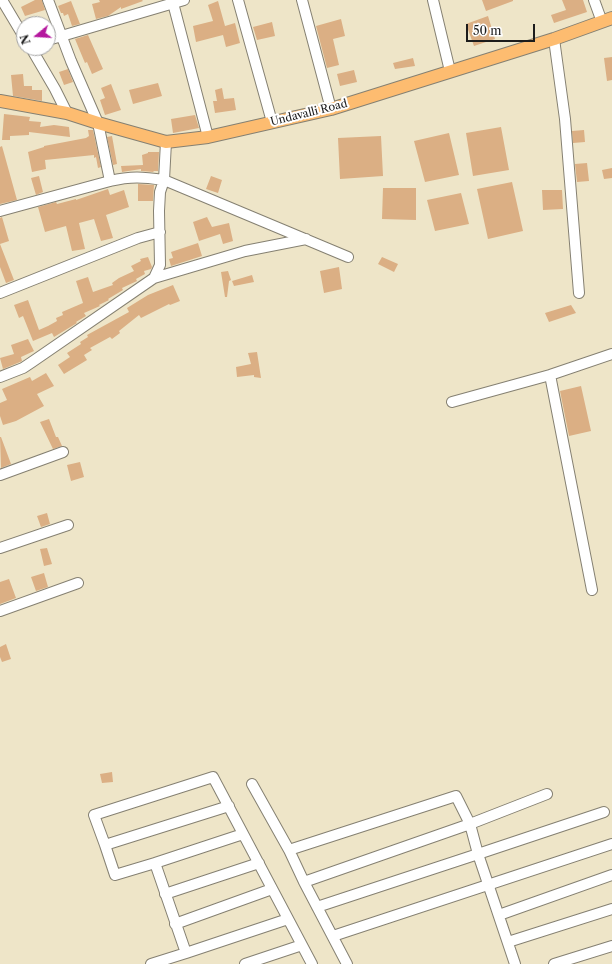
<!DOCTYPE html>
<html>
<head>
<meta charset="utf-8">
<style>
  body { margin:0 }
  #map { position:relative; width:612px; height:964px; overflow:hidden; background:#eee5c8; font-family:"Libre Caslon Text",serif }
  canvas { display:block }
  .north { position:absolute; left:16px; top:16px; width:40px; height:40px; box-sizing:border-box; background:#fff; border:1px solid #a4a4a4; border-radius:50%; rotate:252deg; font-size:11px; font-weight:700; line-height:16px; text-align:center; color:#1c1c1c }
  .north::after { content:''; display:block; margin:auto; width:14px; height:18px; background:#b5179e; clip-path:polygon(50% 0,100% 100%,50% 72%,0 100%) }
  .scale { position:absolute; left:466px; top:24px; width:69px; height:18px; box-sizing:border-box; border:2px solid #1c1c1c; border-top:0; padding-left:5px; font-size:12px; line-height:14px; white-space:nowrap; color:#1c1c1c; -webkit-text-stroke:3px #fff; paint-order:stroke }
</style>
</head>
<body>
<div id="map">
<canvas width="612" height="964"></canvas>
<div class="north">N</div>
<div class="scale">50 m</div>
</div>
<script>
const ctx = document.querySelector('canvas').getContext('2d');
ctx.lineJoin = 'round';
function fill(path, color) { ctx.fillStyle = color; ctx.fill(path, 'evenodd'); }
function trace(path, color, width, dash) { ctx.strokeStyle = color; ctx.lineWidth = width; ctx.lineCap = dash ? 'butt' : 'round'; ctx.setLineDash(dash || []); ctx.stroke(path); }
function write(font, color, halo, rows, align = 'center') {
  ctx.font = font + ' "Libre Caslon Text",serif'; ctx.lineWidth = 4; ctx.setLineDash([]); ctx.textBaseline = 'middle'; ctx.strokeStyle = halo; ctx.fillStyle = color; for (const [text, x, y, turn = 0] of rows) {
    ctx.save(); ctx.translate(x, y); ctx.rotate((+turn || 0) * Math.PI / 180); ctx.textAlign = isNaN(turn) ? turn : align; if (halo) ctx.strokeText(text, 0, 0); ctx.fillText(text, 0, 0); ctx.restore();
  }
}
fill(new Path2D(`
  M35,0H42L45,10L25,16L21,7Z
  M99,0H142L143,1L121,9V7L108,16L96,19L92,4L100,2Z
  M482,0H513V1L486,11Z
  M562,0H583L587,12L554,23L551,15L566,10Z
  M71,1L80,24L72,26L68,14L64,16L63,13H61L58,6Z
  M218,1L225,26L235,23L240,43L226,47L223,35L196,42L193,26L213,21L208,5Z
  M488,16L495,39L474,46L466,24Z
  M341,19L345,36L333,39L339,65L327,68L316,26Z
  M272,22L275,36L257,40L253,27Z
  M88,35L103,69L92,74L87,62L85,63L75,39Z
  M612,57V80L607,81L604,58Z
  M413,58L415,66L395,69L393,63Z
  M68,69L73,82L64,85L59,72Z
  M354,70L357,82L340,86L337,74Z
  M23,74L24,86H32V90H42V101L13,96L11,75Z
  M158,83L162,96L133,104L129,90Z
  M111,84L121,110L105,115L100,100L105,98L101,88Z
  M222,88L224,99L234,98L236,110L215,113L213,101H217L215,90Z
  M4,114L30,117L29,121L41,122L40,127L54,125L69,127L70,137L29,132V135L10,136V140H2Z
  M195,115L199,128L173,133L171,119Z
  M501,127L509,170L473,176L466,133Z
  M88,130H93L101,167L98,168L96,157L94,158V155L45,160L46,169L32,172L28,152L44,147V146L86,138L89,136Z
  M584,130L585,142L573,143L572,131Z
  M449,133L459,175L425,182L414,141Z
  M112,136L117,164L113,165L107,137Z
  M381,136L383,176L340,179L338,138Z
  M2,146L17,200L0,204V147Z
  M148,152H159L158,171H153L154,172L141,171V169L122,172L121,166L143,165L142,155L148,153Z
  M587,163L589,181L577,182L575,164Z
  M612,168V178L604,179L602,170Z
  M39,176L43,192L36,195L31,178Z
  M211,176L222,180L218,193L206,189Z
  M512,182L523,231L488,239L477,189Z
  M138,184L154,185L153,201H138Z
  M383,188H416V220L382,219Z
  M108,189L110,195L124,190L129,207L106,215L113,238L101,241L94,219L79,223L85,249L72,251L66,226L45,232L38,207L56,202L57,204L76,199V200Z
  M542,190H562L563,209L543,210Z
  M461,193L469,224L435,231L427,200Z
  M2,217L9,241L0,244V218Z
  M207,217L212,227L229,223L233,241L223,244L220,234L199,241L193,222Z
  M198,243L202,256L171,266L169,259L173,258L171,252Z
  M0,244L14,280L6,283L0,267Z
  M148,257L152,267L151,269L144,271L145,274L136,279L137,281L122,288L123,290L108,299L109,300L99,305L100,306L84,313L86,316L76,322L77,323L54,337L52,333L33,341L23,316L19,318L14,305L28,300L39,330L48,326L57,321L56,318L63,315L62,312L83,303L76,281L88,277L93,292L113,285L112,283L119,278L134,271L131,266L141,261L140,259Z
  M382,257L398,264L394,272L378,264Z
  M339,267L342,289L324,293L320,271Z
  M228,271L231,280L229,281L227,297H225L221,272Z
  M252,275L254,282L234,286L232,281Z
  M173,285L180,301L170,305L169,304L141,318L139,315L119,331L120,333L112,339L110,337L90,348L92,350L84,355L87,360L64,374L58,365L70,357L67,353L81,344L80,342L88,337L87,335L129,312L127,308L148,295Z
  M571,305L576,313L549,322L545,313Z
  M28,339L34,351L21,357L22,361L20,362L3,369L0,358L14,354L11,345Z
  M257,352L261,378L254,377V375L237,377L236,367L251,364L248,353Z
  M46,373L54,386L37,394L44,406L16,421L3,425L0,416V403L7,400L2,389L30,377L32,381Z
  M581,386L591,431L569,436L560,391Z
  M49,419L56,437H58L62,446L53,449L40,422Z
  M0,437H1L11,464L1,468Z
  M80,462L84,477L71,481L67,465Z
  M47,513L50,524L41,527L37,516Z
  M47,548L52,564L44,566L40,549Z
  M44,573L48,587L36,591L31,577Z
  M9,579L16,598L0,604V582Z
  M6,644L11,659L2,662L0,657V647Z
  M112,772L113,782L102,783L100,774Z`), '#dbaf84');
const minor = new Path2D(`
  M2,0L24,37
  M48,0L71,61L98,123L110,181
  M238,0L272,122
  M302,0L331,109
  M433,0L450,71
  M594,0L602,22
  M173,3L208,137
  M554,39L565,119L579,293
  M48,40L184,0
  M31,48L55,89L67,113
  M0,211L110,181C131,176 143,177 164,180L348,257
  M154,278L245,251L306,239
  M0,293L138,238L160,232
  M550,375L592,590
  M0,377L23,368L32,362L154,278L160,265L159,211L160,192L164,180L166,142
  M452,402L550,375L612,354
  M0,475L63,452
  M0,548L68,525
  M0,611L78,583
  M252,784L289,850L304,882L347,964
  M105,845L229,806
  M289,850L456,796L470,824L547,794
  M155,863L243,834
  M304,882L470,824L478,854L317,907
  M165,894L259,863
  M499,915L612,875
  M175,924L272,889
  M333,936L612,844
  M508,942L612,909
  M186,953L288,919
  M151,964L186,953L155,863L115,875L105,845L94,815L213,777L312,964
  M245,964L302,945
  M515,964L478,854L604,812
  M554,964L612,946`);
const major = new Path2D(`
  M0,101L67,113L98,123L166,142L208,137L331,109L554,39L612,18`);
trace(minor, '#858072', 12);
trace(major, '#858072', 14);
trace(minor, '#fff', 10);
trace(major, '#fdbc70', 12);
write('11px', '#1c1c1c', '#fff', [
  ["Undavalli Road",309,113,-14]
]);
</script>
</body>
</html>
